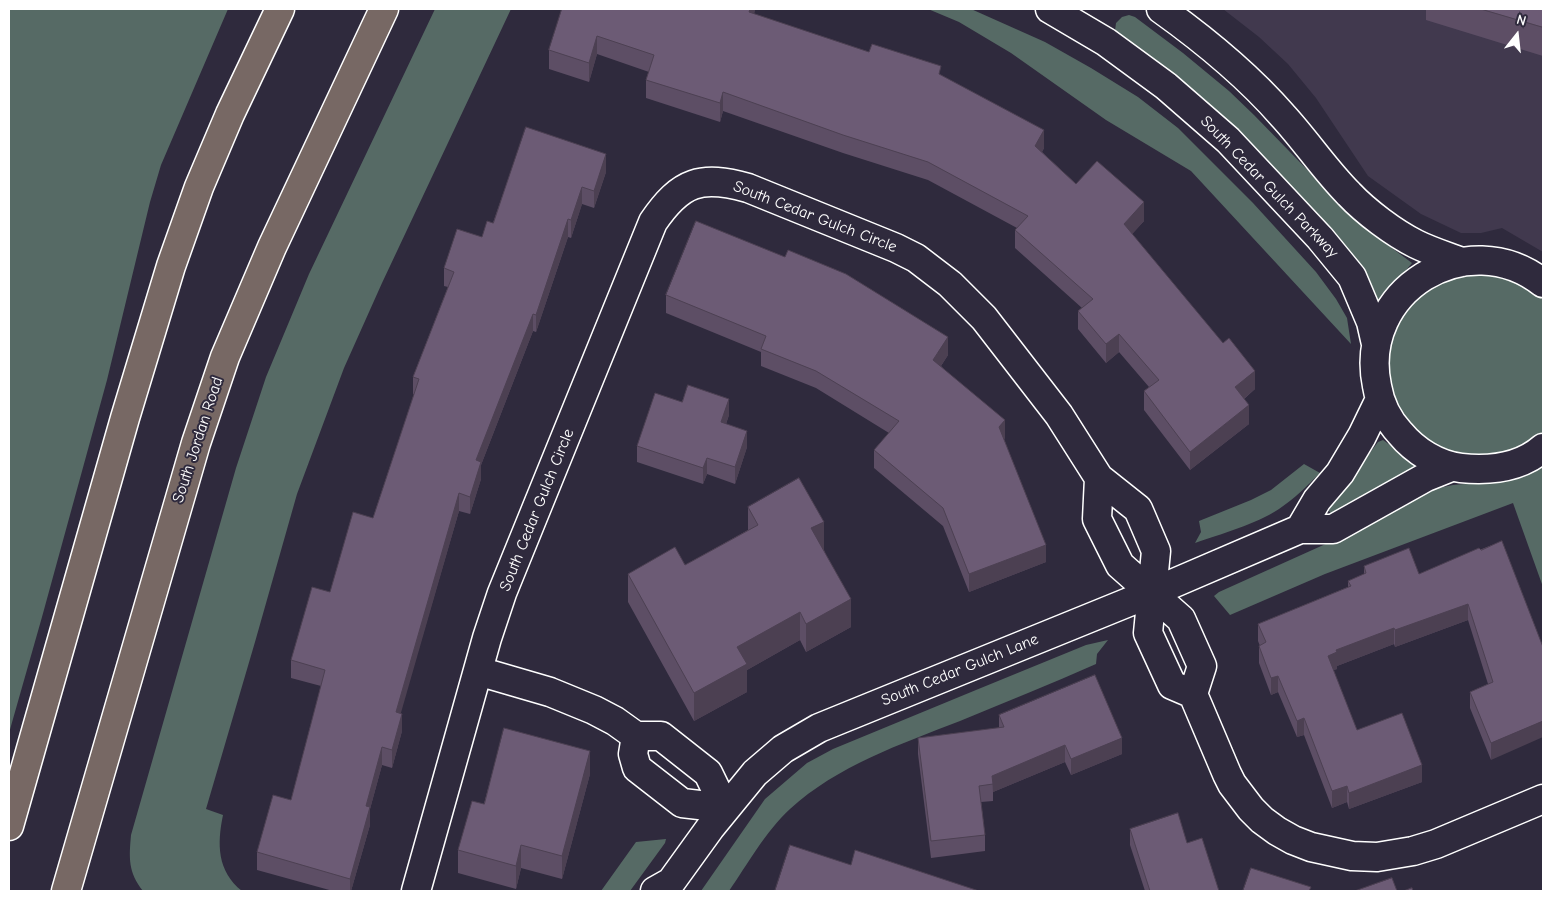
<!DOCTYPE html>
<html>
<head>
<meta charset="utf-8">
<style>
  body { margin:0 }
  #map { position:relative; width:1552px; height:900px; overflow:hidden; background:#2f2a3d; font-family:"Comic Neue",sans-serif }
  canvas { display:block }
  .frame { position:absolute; inset:0; border:10px solid #fff; pointer-events:none }
  .north { position:absolute; left:1492px; top:10px; width:50px; height:50px; -webkit-text-stroke:4px #2f2a3d; paint-order:stroke; rotate:16deg; font-size:14px; font-weight:700; line-height:20px; text-align:center; color:#fff }
  .north::after { content:''; display:block; margin:auto; width:18px; height:22px; background:#fff; clip-path:polygon(50% 0,100% 100%,50% 72%,0 100%) }
</style>
</head>
<body>
<div id="map">
<canvas width="1552" height="900"></canvas>
<div class="frame"></div>
<div class="north">N</div>
</div>
<script>
const ctx = document.querySelector('canvas').getContext('2d');
ctx.lineJoin = 'round';
function fill(path, color) { ctx.fillStyle = color; ctx.fill(path, 'evenodd'); }
function trace(path, color, width, dash) { ctx.strokeStyle = color; ctx.lineWidth = width; ctx.lineCap = dash ? 'butt' : 'round'; ctx.setLineDash(dash || []); ctx.stroke(path); }
function write(font, color, halo, rows, align = 'center') {
  ctx.font = font + ' "Comic Neue",sans-serif'; ctx.lineWidth = 4; ctx.setLineDash([]); ctx.textBaseline = 'middle'; ctx.strokeStyle = halo; ctx.fillStyle = color; for (const [text, x, y, turn = 0] of rows) {
    ctx.save(); ctx.translate(x, y); ctx.rotate((+turn || 0) * Math.PI / 180); ctx.textAlign = isNaN(turn) ? turn : align; if (halo) ctx.strokeText(text, 0, 0); ctx.fillText(text, 0, 0); ctx.restore();
  }
}
fill(new Path2D(`
  M1223,9H1543V252L1502,228L1481,233H1461L1421,214L1368,176L1316,98L1288,64L1259,37Z`), '#41394e');
fill(new Path2D(`
  M9,9H228L161,165L150,202L107,380L42,617L9,733Z
  M435,9H511L382,283L344,368L297,494L255,642L206,809L223,815C217,844 217,871 242,891H143C128,872 129,858 131,835L236,468L266,377L309,274Z
  M928,9H971L1045,42L1091,68L1138,97L1178,128L1253,203L1316,272L1336,299L1347,318L1351,344L1191,171L1106,120L1011,53L959,22Z
  M1129,15L1135,17L1183,53L1229,91L1254,115L1361,225L1412,263L1381,301L1378,302L1374,296L1118,36L1115,31L1116,23L1122,17Z
  M1489,273L1516,281L1543,299V432C1527,449 1501,458 1478,457C1464,456 1450,454 1437,448C1395,428 1376,368 1396,327C1398,322 1401,318 1404,314C1411,303 1422,292 1434,285C1451,275 1470,274 1489,273Z
  M1383,440L1419,466L1333,516L1329,511L1330,506L1378,442Z
  M1304,464L1320,473C1307,486 1294,499 1279,509C1256,524 1221,534 1195,543L1201,532L1199,521L1251,500L1271,490Z
  M1543,464V587L1513,503L1325,574L1230,615L1214,596L1219,592L1370,524L1424,491L1453,485L1497,481Z
  M1108,640L1097,654L1096,664C1051,684 1005,702 960,721C901,744 837,766 790,809C766,831 747,865 729,891H701L765,799L807,763L833,749L976,690L1086,645Z
  M666,839L665,843L630,891H601L636,842Z`), '#566a65');
const minor = new Path2D(`
  M1050,9L1106,42L1166,86L1228,140L1320,238L1352,277L1371,322L1376,344
  M1161,9C1203,39 1249,77 1283,116C1306,141 1325,170 1349,194C1366,212 1394,233 1416,244C1430,251 1446,256 1462,262
  M1543,283C1467,223 1357,291 1377,386C1380,404 1387,419 1400,433C1415,451 1437,465 1461,468C1490,471 1520,468 1543,448
  M1099,478L1097,519L1120,565L1181,619L1202,666L1193,694L1227,774L1232,784L1251,809L1262,820L1277,831L1293,840L1311,847L1352,856L1377,857L1413,851L1436,844L1543,799
  M1300,529L1317,500L1340,473L1362,436L1380,399
  M478,671L550,692L594,710L615,721L636,736H661L708,773L725,808
  M636,736L633,754L637,768L682,803L725,808
  M416,891L487,638L502,593L653,222C681,181 701,175 748,188L896,248L916,258L950,284L984,318L1059,415L1099,478L1138,509L1156,551L1148,633L1172,685L1193,694
  M655,891L671,882L710,828L755,773L783,749L819,728L1151,593L1300,529H1333L1426,477L1451,467`);
const major = new Path2D(`
  M9,826L125,418L171,266L199,187L230,114L280,9
  M66,891L196,443L225,357L272,247L384,9`);
trace(minor, '#fff', 31);
trace(major, '#fff', 31);
trace(minor, '#2f2a3d', 28);
trace(major, '#776864', 28);
fill(new Path2D(`
  M562,9H755L754,14L869,52L941,75L1044,148L1042,152L1076,184L1144,221L1132,234L1255,389L1244,399L1249,424L1190,470L1144,410V391L1149,387L1119,352L1106,363L1078,329V311L1082,308L1015,248V230L1017,228L928,180L843,153L723,111L720,122L646,98V80L649,72L597,54L589,82L549,69V50Z
  M1426,9H1543V56L1426,20Z
  M606,172L594,208L582,204L571,238L568,237L536,332L533,331L481,465V479L470,514L459,511L400,713L402,731L392,768L382,765L370,809V825L351,891H333L257,870V852L291,800L321,686L291,678V660L373,518L414,394H413V377L448,287L444,286V268L482,237L493,223Z
  M666,295L948,355L941,366L1005,438L1004,439L1046,562L969,592L943,526L874,468V450L889,433L816,388L761,366V352L666,313Z
  M682,402L729,415L726,424L747,447L735,484L707,474L703,484L637,462V446Z
  M748,507L824,550L851,627L806,652L800,640L747,670V692L694,721L628,602V574L685,565L748,530Z
  M1502,541L1491,760L1470,708V692L1488,684L1468,620L1395,647L1394,644L1337,666V669L1333,670L1357,730L1422,782L1349,809L1347,802L1332,808L1304,735L1297,737L1278,692L1271,695L1259,663V646H1260L1258,641V624L1348,587V581L1364,574V566L1419,574Z
  M999,715L1122,754L1071,775L1065,762L993,792V801L981,802L985,835V851L931,858L918,754V738L999,728Z
  M590,774L562,879L521,868L516,889L458,873V850L484,804Z
  M1130,829L1187,843L1219,891H1145L1130,845Z`), '#5d4e65');
fill(new Path2D(`
  M750,9H755V10L749,30V12Z
  M597,36V54L589,82V63Z
  M723,92V111L720,122V103Z
  M1044,130V148L1035,165V146Z
  M606,154V172L594,208V191Z
  M582,187V204L571,238V220Z
  M1144,202V221L1124,243V224Z
  M568,219V237L536,332V315Z
  M533,314V331L481,465V479L470,514V497L476,460Z
  M1119,334V352L1106,363V344Z
  M948,337V355L933,378V360Z
  M1255,371V389L1235,406V387Z
  M729,399V415L721,438V422Z
  M1249,405V424L1190,470V452Z
  M1005,420V438L999,445V427Z
  M747,431V447L735,484V467Z
  M707,458V474L703,484V468Z
  M459,493V511L396,730V712Z
  M824,522V550L811,557V528Z
  M1046,545V562L969,592V574Z
  M851,599V627L806,652V624Z
  M1468,604V620L1395,647V630Z
  M800,612V640L747,670V692L694,721V693L737,647Z
  M1394,628V644L1337,666V669L1328,672V656L1336,650Z
  M1278,676V692L1271,695V678Z
  M402,714V731L392,768V750Z
  M1304,718V735L1297,737V721Z
  M1543,721V737L1491,760V743Z
  M1122,738V754L1071,775V759Z
  M1065,745V762L993,792L992,776Z
  M382,747V765L370,809V825L351,891H350V879L366,806Z
  M590,751V774L562,879V856Z
  M1422,765V782L1349,809V793Z
  M1347,786V802L1332,808V791Z
  M521,845V868L516,889V866Z`), '#4c4052');
const building = new Path2D(`
  M562,9H750L749,12L869,52L872,44L941,66L939,74L1044,130L1035,146L1076,184L1097,161L1144,202L1124,224L1223,343L1229,338L1255,371L1235,387L1249,405L1190,452L1144,391L1159,380L1119,334L1106,344L1078,311L1093,299L1015,230L1028,216L928,162L843,135L723,92L720,103L646,80L654,55L597,36L589,63L549,50Z
  M1481,9H1543V27Z
  M526,127L606,154L594,191L582,187L571,220L568,219L536,315L533,314L476,460L481,462L470,497L459,493L396,712L402,714L392,750L382,747L366,806L370,807L350,879L257,852L273,795L291,800L325,670L291,660L312,587L330,592L353,512L373,518L419,379L413,377L454,272L444,268L457,229L482,237L487,221L493,223Z
  M696,221L785,257L788,250L846,274L948,337L933,360L1005,420L999,427L1046,545L969,574L943,508L874,450L899,421L816,371L761,349L766,336L666,295Z
  M688,385L729,399L721,422L747,431L735,467L707,458L703,468L637,446L655,393L682,402Z
  M799,478L824,522L811,528L851,599L806,624L800,612L737,647L747,664L694,693L628,574L675,547L685,565L758,525L748,507Z
  M1502,541L1543,647V721L1491,743L1470,692L1493,682L1468,604L1395,630L1394,628L1336,650L1337,652L1328,656L1357,730L1402,713L1422,765L1349,793L1347,786L1332,791L1304,718L1297,721L1278,676L1271,678L1259,646L1266,642L1258,624L1351,586L1348,581L1366,573L1364,566L1409,548L1419,574L1479,548L1481,550Z
  M1095,675L1122,738L1071,759L1065,745L992,776L993,784L979,786L985,835L931,841L918,738L1004,727L999,715Z
  M504,728L590,751L562,856L521,845L516,866L458,850L472,801L484,804Z
  M1178,813L1187,843L1202,838L1219,891H1150L1130,829Z
  M790,845L851,865L855,850L979,891H775Z
  M1251,868L1311,887L1309,891H1243Z
  M1392,878L1397,891H1355Z
  M1412,888L1413,891H1404Z`);
fill(building, '#6c5b75');
trace(building, '#4c4052', 1);
write('16px', '#fff', '#2f2a3d', [
  ["South Cedar Gulch Parkway",1269,187,46],
  ["South Cedar Gulch Circle",815,217,21],
  ["South Jordan Road",198,440,-72],
  ["South Cedar Gulch Circle",537,510,-68],
  ["South Cedar Gulch Lane",960,670,-22]
]);
</script>
</body>
</html>
